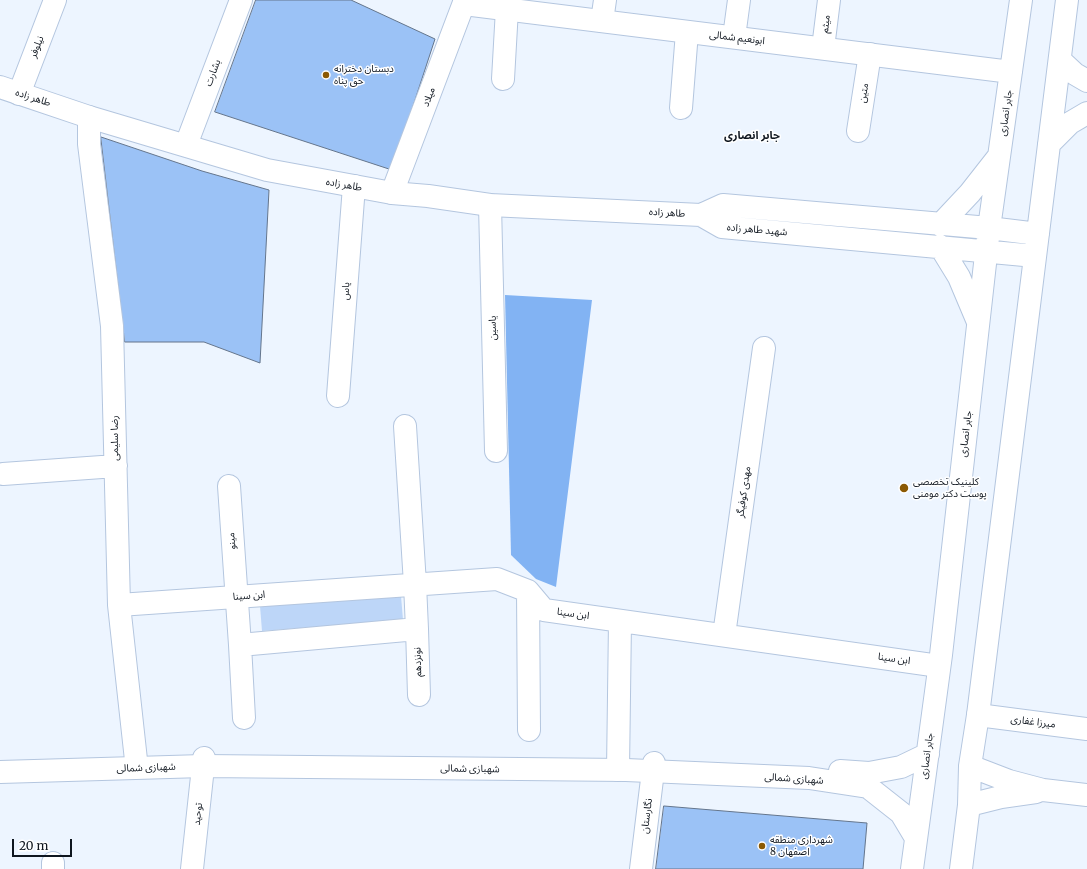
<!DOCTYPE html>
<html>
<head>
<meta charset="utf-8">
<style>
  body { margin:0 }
  #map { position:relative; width:1087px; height:869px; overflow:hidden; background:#edf5ff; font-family:Merriweather,serif }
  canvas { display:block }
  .scale { position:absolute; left:12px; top:839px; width:60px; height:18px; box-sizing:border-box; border:2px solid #0f161f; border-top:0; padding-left:5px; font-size:12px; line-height:14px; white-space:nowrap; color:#0f161f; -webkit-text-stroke:3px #fff; paint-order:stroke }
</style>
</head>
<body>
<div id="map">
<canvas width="1087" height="869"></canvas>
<div class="scale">20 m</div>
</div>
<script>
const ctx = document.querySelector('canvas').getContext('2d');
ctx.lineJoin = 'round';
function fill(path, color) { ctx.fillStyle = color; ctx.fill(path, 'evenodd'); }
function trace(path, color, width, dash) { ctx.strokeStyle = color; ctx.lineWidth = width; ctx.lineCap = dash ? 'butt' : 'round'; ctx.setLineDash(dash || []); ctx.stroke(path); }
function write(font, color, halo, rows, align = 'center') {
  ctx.font = font + ' Merriweather,"Noto Sans Arabic",serif'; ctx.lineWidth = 3; ctx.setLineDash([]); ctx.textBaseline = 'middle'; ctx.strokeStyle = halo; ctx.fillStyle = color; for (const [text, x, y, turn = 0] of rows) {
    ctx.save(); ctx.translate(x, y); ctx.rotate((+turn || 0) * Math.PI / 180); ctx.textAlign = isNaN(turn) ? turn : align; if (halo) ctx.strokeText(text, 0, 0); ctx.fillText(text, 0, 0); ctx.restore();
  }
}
fill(new Path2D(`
  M401,596L403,620L262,631L260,606Z`), '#bdd6f8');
fill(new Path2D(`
  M505,295L592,300L556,587L536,579L511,555Z`), '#82b3f3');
const building = new Path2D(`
  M256,0H351L435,39L392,170L215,112Z
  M101,137L202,171L269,190L260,363L204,342H125Z
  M664,806L867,823L863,869H656Z`);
fill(building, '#9bc2f6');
trace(building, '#64758c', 1);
const street = new Path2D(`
  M602,21L605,0
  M734,37L739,0
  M823,48L829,0
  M503,79L507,9
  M19,94L55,0
  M681,108L687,32
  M89,117V144L112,326L119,605L136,760
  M858,131L870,54
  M186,145L241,0
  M392,193L465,0
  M490,205L496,451
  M338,396L354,186
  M3,474L116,466
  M229,486L240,645L417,629L415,584L405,426
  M528,591L529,730
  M119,605L497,579L528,591L544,610L939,666
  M417,629L419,695
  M724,635L764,348
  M240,645L244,718
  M978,715L1087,729
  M618,770L620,621
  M53,869V863
  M192,869L204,758
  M641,869L654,763`);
const secondary = new Path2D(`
  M464,4L1011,72
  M1060,60L1075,74L1087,81
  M0,87L89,117L267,170L354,186L392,193L428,196L490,205L701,215L723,205L989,228L1038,234
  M1049,144L1070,123L1087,113
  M701,215L722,227L1035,256
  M940,225L970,193L999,156
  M940,246L959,277L978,322
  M970,766L1009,781L1043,790L1087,795
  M840,771L869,773L901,767L928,754
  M0,772L203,766L626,770L809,778L868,787L901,813L916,838
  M969,805L1001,797L1036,792
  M912,869L941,655L989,228L1021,0
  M961,869L969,805L970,766L978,715L1067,0`);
trace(street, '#b4c6df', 24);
trace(secondary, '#b4c6df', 24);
trace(street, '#fff', 22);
trace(secondary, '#fff', 22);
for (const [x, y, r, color] of [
  [326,75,4,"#8b5903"],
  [904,488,5,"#8b5903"],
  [762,846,4,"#8b5903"]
]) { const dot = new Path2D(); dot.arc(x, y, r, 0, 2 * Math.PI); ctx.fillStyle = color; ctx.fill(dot); trace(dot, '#fff', 1.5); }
write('10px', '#0f161f', '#fff', [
  ["میثم",826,24,-83],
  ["ابونعیم شمالی",737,38,7],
  ["نیلوفر",37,47,-69],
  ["بشارت",213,73,-69],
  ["متین",864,93,-81],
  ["میلاد",429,97,-69],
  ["طاهر زاده",33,98,18],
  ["جابر انصاری",1006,113,-82],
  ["طاهر زاده",344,185,10],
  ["طاهر زاده",667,213,3],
  ["شهید طاهر زاده",757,230,5],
  ["یاس",346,291,-86],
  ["یاسین",493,328,-91],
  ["جابر انصاری",966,434,-83],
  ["رضا سلیمی",115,438,-91],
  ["مهدی کوفیگر",744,492,-82],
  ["مینو",232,541,-94],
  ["ابن سینا",249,596,-4],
  ["ابن سینا",573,614,8],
  ["ابن سینا",894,659,8],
  ["نونزدهم",418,662,-92],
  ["میرزا غفاری",1033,722,7],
  ["جابر انصاری",927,756,-82],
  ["شهبازی شمالی",146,768,-2],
  ["شهبازی شمالی",470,769,1],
  ["شهبازی شمالی",794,779,4],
  ["توحید",198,814,-84],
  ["نگارستان",647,816,-83]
]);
write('10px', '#0f161f', '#fff', [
  ["دبستان دخترانه",334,69],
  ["حق پناه",334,81],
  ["کلینیک تخصصی",913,482],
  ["پوست دکتر مومنی",913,494],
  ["شهرداری منطقه",770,840],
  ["8 اصفهان",770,852]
], 'left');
write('bold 11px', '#0f161f', '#fff', [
  ["جابر انصاری",752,136]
]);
</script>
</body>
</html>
